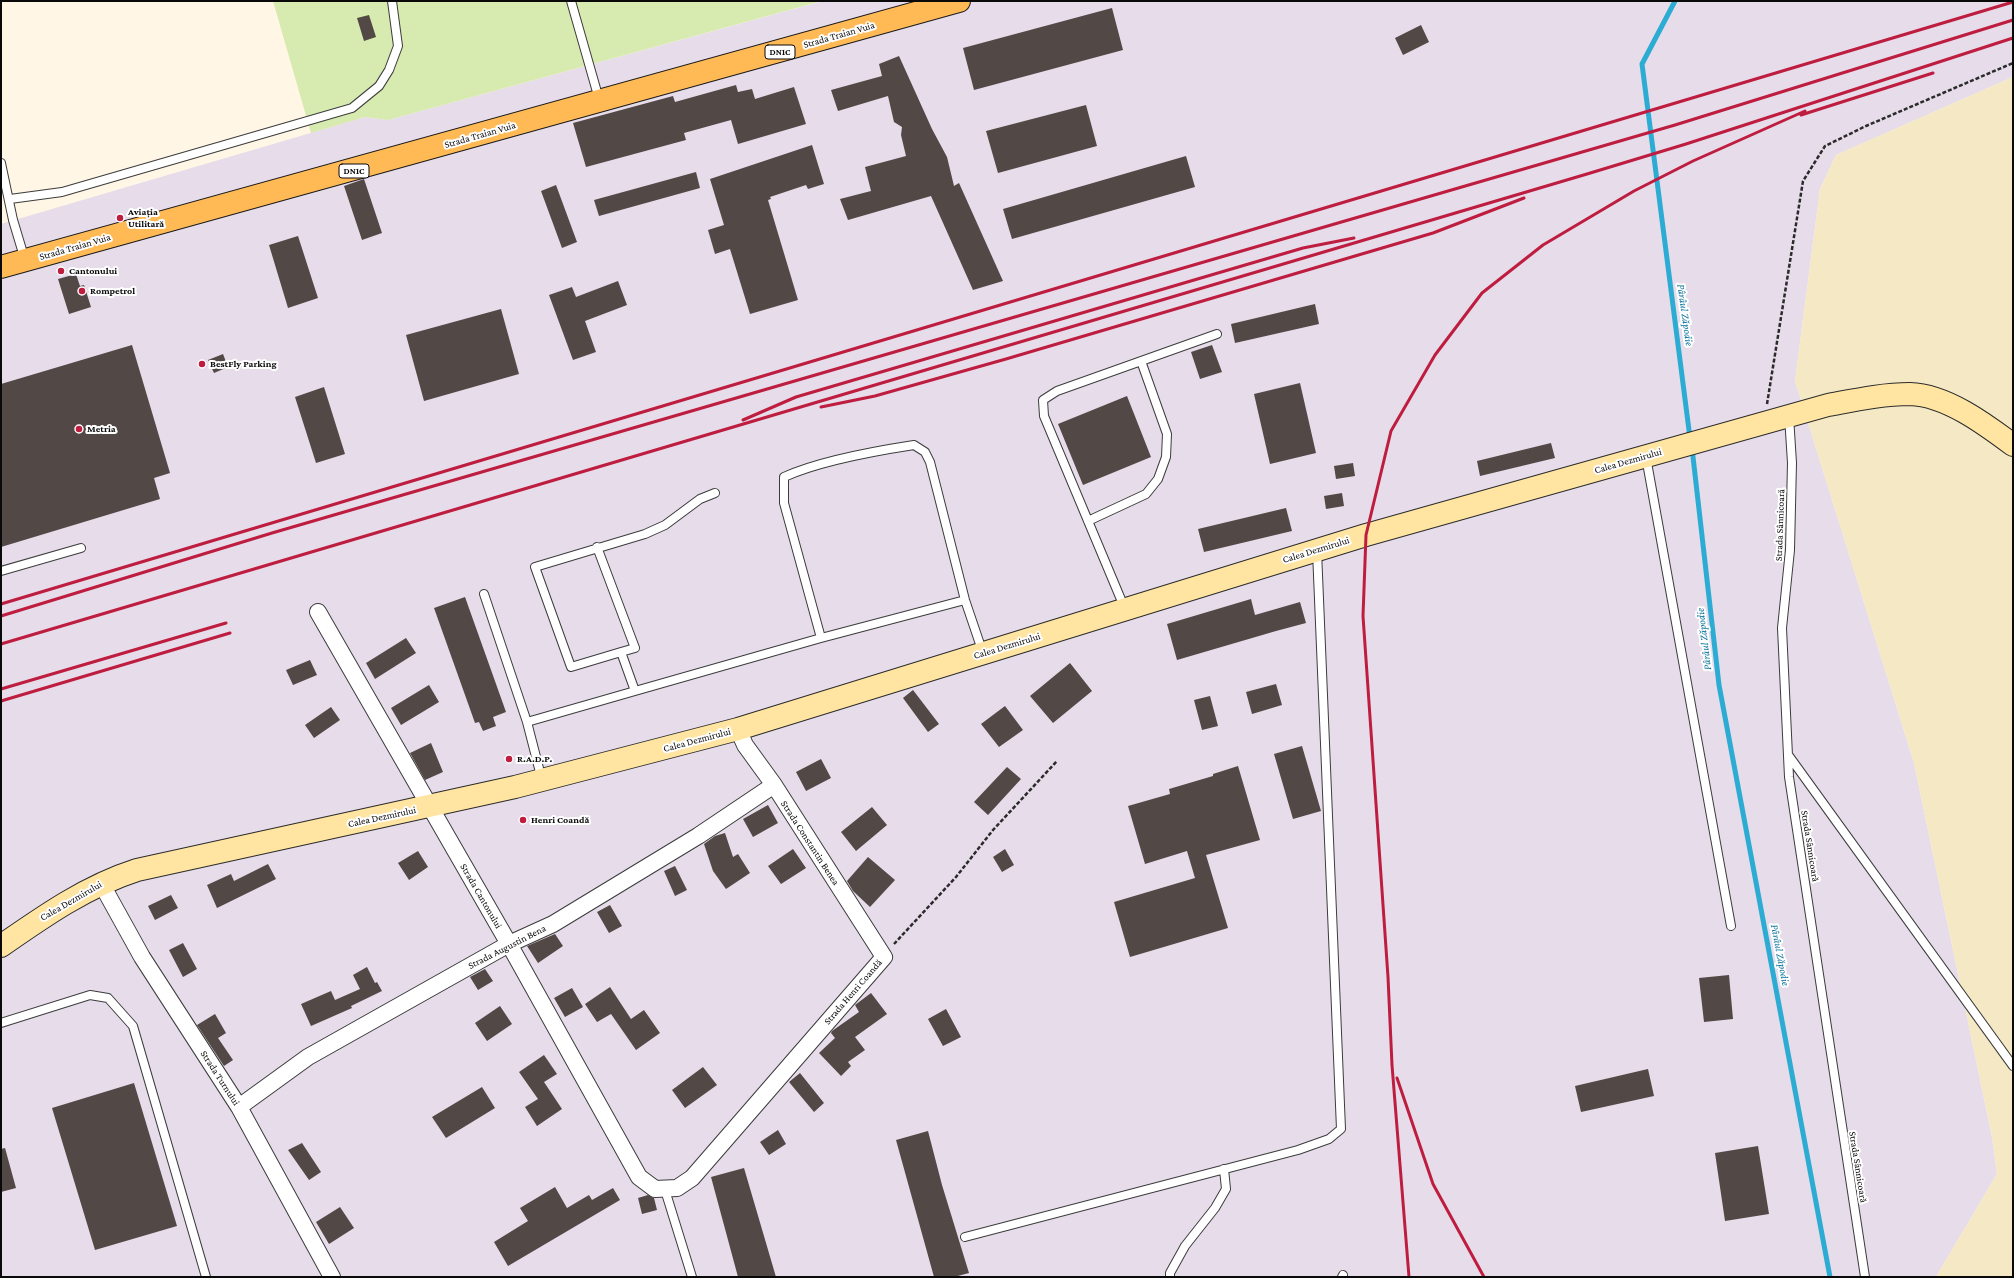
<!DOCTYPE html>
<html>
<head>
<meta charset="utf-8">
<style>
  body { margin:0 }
  #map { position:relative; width:2014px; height:1278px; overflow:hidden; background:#fff6e6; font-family:"Crimson Pro",serif }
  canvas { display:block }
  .frame { position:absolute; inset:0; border:2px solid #090909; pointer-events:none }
</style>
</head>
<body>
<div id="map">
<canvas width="2014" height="1278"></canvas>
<div class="frame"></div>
</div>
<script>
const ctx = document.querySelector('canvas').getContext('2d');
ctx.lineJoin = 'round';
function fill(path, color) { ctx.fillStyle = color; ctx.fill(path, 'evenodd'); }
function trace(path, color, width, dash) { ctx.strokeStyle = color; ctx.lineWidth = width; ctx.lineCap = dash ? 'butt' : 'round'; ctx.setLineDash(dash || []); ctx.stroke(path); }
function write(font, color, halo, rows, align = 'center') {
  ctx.font = font + ' "Crimson Pro",serif'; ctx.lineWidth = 4; ctx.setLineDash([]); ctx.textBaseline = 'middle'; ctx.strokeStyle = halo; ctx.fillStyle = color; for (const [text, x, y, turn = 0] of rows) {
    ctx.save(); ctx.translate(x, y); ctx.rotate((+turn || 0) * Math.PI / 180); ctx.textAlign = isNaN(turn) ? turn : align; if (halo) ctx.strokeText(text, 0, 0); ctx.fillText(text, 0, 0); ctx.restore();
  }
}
fill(new Path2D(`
  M823,1H2013V77L1836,155L1820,189L1795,381L1914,763L1992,1137L1997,1174L1936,1277H1V224L365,117L388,120Z`), '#e6dcea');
fill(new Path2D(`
  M2013,77V1277H1936L1997,1174L1992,1137L1914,763L1795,381L1820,189L1836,155Z`), '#f5e9c5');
fill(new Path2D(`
  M273,1H822L388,120L365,117L311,133Z`), '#d7eaaf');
trace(new Path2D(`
  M1675,1L1642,64L1690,438
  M1692,448L1719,685L1830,1277`), '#2cacd3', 5);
fill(new Path2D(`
  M1112,8L1123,50L974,90L963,48Z
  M369,15L376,37L364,41L357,18Z
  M1421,25L1429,42L1403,55L1395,38Z
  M899,56L932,129L947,157L954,186L959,183L1003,281L973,290L931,196L848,220L840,199L871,191L865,167L906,156L901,135L902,127L894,122L888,96L838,111L831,90L882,76L879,64Z
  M736,85L738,92L752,89L755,99L794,87L806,124L738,144L731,120L684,133L686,140L586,167L573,123L673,96L675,102Z
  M1086,105L1097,146L998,173L986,131Z
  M812,145L824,184L808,189L806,185L770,197L771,199L768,200L798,300L750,314L730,249L715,254L708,230L724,225L710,179Z
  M1186,156L1195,187L1012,239L1003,209Z
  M696,172L700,188L599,216L594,200Z
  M364,179L382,233L362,240L344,186Z
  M556,185L577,242L562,248L541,191Z
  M298,236L318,298L288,308L269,245Z
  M76,274L80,286L84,285L91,307L69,314L58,279Z
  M618,281L627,305L585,321L596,352L573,360L549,295L572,287L576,297Z
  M1315,304L1319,324L1235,343L1231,324Z
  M501,309L519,374L424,401L406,335Z
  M132,345L170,473L154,478L160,499L1,547V384Z
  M1212,345L1222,372L1200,379L1191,352Z
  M223,354L228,367L214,373L208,360Z
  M1300,383L1316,453L1270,464L1254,394Z
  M324,387L345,454L316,463L295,397Z
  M1127,396L1151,457L1083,485L1058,424Z
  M1551,443L1555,458L1480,476L1477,461Z
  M1353,463L1355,476L1336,479L1334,466Z
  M1342,493L1344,506L1326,509L1324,496Z
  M1286,508L1292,531L1204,552L1198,529Z
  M465,597L506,712L493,717L496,726L483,731L479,722L475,723L434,608Z
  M1251,599L1255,615L1300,602L1306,623L1276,631L1177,660L1167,624Z
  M406,638L416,653L375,679L366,663Z
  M310,660L317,675L293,685L286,670Z
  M1070,663L1092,691L1053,723L1030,696Z
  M1276,684L1282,705L1252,714L1246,692Z
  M429,685L439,702L401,725L391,708Z
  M913,690L939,724L928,732L903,698Z
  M1210,696L1218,726L1202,730L1194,700Z
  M1005,706L1023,730L999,747L981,724Z
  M331,707L340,720L314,738L305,725Z
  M431,743L443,772L425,780L410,753Z
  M1302,746L1321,811L1293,819L1274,754Z
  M821,759L831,778L806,791L796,772Z
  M1238,766L1260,840L1206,855L1228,928L1130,957L1114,902L1195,878L1187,851L1145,864L1128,806L1170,794L1169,789L1213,776V774Z
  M1007,767L1021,779L988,815L974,802Z
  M768,805L778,823L753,837L743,819Z
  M872,807L887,825L856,851L841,832Z
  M725,833L733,857L738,854L750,873L726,889L713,871L704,844L715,836Z
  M793,849L806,868L781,884L768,866Z
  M1005,849L1014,865L1002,872L993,857Z
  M418,851L428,867L409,880L398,863Z
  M868,857L895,880L870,907L853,891L847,881Z
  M268,864L276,879L217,908L207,885L231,874L234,881Z
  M675,866L687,890L675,896L664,871Z
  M171,895L178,908L155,920L148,906Z
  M610,905L622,926L609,933L597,912Z
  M555,934L563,946L538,963L527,946Z
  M183,943L197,969L183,977L169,950Z
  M367,967L375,983L377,982L382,991L351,1006L352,1008L311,1026L301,1004L331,991L335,1000L360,989L353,975Z
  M485,969L493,981L478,990L470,977Z
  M1729,975L1733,1019L1704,1022L1699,978Z
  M610,987L631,1019L644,1010L660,1033L636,1050L611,1014L597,1022L585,1004Z
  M572,988L583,1007L565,1017L554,998Z
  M871,993L887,1014L855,1037L865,1050L848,1062L851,1066L841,1076L819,1053L835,1038L831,1033L832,1031L859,1012L855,1005Z
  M500,1006L512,1024L487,1041L475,1023Z
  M946,1009L961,1037L943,1046L928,1019Z
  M215,1014L226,1033L218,1038L233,1060L224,1066L197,1025Z
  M544,1055L557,1074L544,1082L562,1109L537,1126L525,1107L538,1099L519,1072Z
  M703,1067L717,1085L685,1108L672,1090Z
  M1648,1069L1654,1096L1581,1112L1575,1086Z
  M800,1073L824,1103L814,1112L789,1082Z
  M134,1083L177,1226L95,1250L52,1108Z
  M482,1087L495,1108L446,1138L432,1117Z
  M778,1130L786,1144L769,1155L760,1142Z
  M928,1131L942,1185L969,1273L954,1277H934L896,1140Z
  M302,1143L321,1172L309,1180L288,1150Z
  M1758,1146L1769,1214L1725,1221L1715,1153Z
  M5,1148L16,1188L1,1192V1149Z
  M744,1168L776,1277H738L711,1177Z
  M555,1187L567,1208L589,1195L592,1200L613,1188L620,1200L508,1266L494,1242L528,1221L520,1208Z
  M648,1195L654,1198L657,1210L642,1214L638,1198Z
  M340,1207L354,1228L329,1244L316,1222Z`), '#524845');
const service = new Path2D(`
  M571,1L599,99
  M1,163L13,220L25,260
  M10,199L62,192L352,108L379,86L389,70L398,46L392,1
  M1789,416L1792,463L1790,550L1782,628L1789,777L1865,1277
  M1646,457L1731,926
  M1088,521L1146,494L1158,479L1166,457L1167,434L1141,361
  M597,547L635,648L621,652
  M1,571L81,548
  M484,594L527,722L542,780
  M1125,609L1044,416L1043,400L1057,391L1217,334
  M821,638L784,503V477C819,461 875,451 914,445L925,452L930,462L965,600L983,653
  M635,691L821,638L965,600
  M527,722L635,691L621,652L571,667L535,567L645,534L665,525L700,499L715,493
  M1789,756L2013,1066
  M1,1023L90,995L108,998L133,1026L206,1277
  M665,1190L692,1277
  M965,1237L1298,1150L1329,1139L1341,1129L1317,551
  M1170,1277V1273L1185,1246L1215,1208L1226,1189L1224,1169
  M1342,1277L1343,1275`);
const minor = new Path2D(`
  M318,612L509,944L639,1177L655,1189L677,1188L692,1178L884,957L774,785L745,745L738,729
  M101,883L142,957L239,1107L332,1277
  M239,1107L308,1057L509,944L553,924L698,836L774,785`);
const secondary = new Path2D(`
  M1,946C44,916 87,886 137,870L515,787L738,729L1366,535L1828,405C1855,400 1882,394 1910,394C1946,395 1985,424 2013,445`);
const primary = new Path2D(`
  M1,267L959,1`);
trace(service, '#3c3c3c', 10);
trace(minor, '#3c3c3c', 18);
trace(secondary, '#2b2b2b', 24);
trace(primary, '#1a1a1a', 24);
trace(new Path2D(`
  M1767,404L1803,181L1825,146L1866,126L2013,63
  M894,944L956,877L993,830L1057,761`), '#2b2b2b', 2.5, [4, 2]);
trace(service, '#fff', 8);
trace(minor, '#fff', 16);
trace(secondary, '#ffe5a1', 22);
trace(primary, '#ffba56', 22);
trace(new Path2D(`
  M1801,115L1933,73
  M821,407L875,396L1006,359L1433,233L1524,198
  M743,420L796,397L1303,248L1354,238
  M1,604L2013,2
  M1,616L272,533L1675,125L2013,20
  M1,644L1587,174L1686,144L2013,38
  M1,689L226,623
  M1,701L230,633
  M1397,1078L1433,1184L1484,1277
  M1409,1277L1392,1065L1388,977L1363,616L1366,535L1391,431L1435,355L1482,293L1543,245L1634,191L1693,161L1805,111`), '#be1d3f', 3);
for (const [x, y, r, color] of [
  [120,218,4,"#be1d3f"],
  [61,271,4,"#be1d3f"],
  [82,291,4,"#be1d3f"],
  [202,364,4,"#be1d3f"],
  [79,429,4,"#be1d3f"],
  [509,759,4,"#be1d3f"],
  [523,820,4,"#be1d3f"]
]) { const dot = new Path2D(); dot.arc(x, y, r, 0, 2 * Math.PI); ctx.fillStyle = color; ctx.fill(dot); trace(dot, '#fff', 1.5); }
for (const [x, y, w] of [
  [780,52,30],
  [354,171,30]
]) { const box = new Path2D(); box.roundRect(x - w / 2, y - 7, w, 14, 3); ctx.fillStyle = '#fff'; ctx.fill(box); trace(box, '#090909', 1); }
write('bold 9px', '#090909', null, [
  ["DN1C",780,52],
  ["DN1C",354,171]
]);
write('10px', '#090909', '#fff', [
  ["Strada Traian Vuia",839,35,-16],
  ["Strada Traian Vuia",480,135,-16],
  ["Strada Traian Vuia",75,247,-16],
  ["Calea Dezmirului",1628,461,-16],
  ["Strada Sânnicoară",1780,525,-88],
  ["Calea Dezmirului",1316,550,-17],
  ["Calea Dezmirului",1007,646,-17],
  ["Calea Dezmirului",697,740,-15],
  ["Calea Dezmirului",382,817,-12],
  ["Strada Constantin Benea",810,843,57],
  ["Strada Sânnicoară",1810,846,81],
  ["Strada Cantonului",481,896,60],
  ["Calea Dezmirului",71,901,-30],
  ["Strada Augustin Bena",507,947,-27],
  ["Strada Henri Coandă",853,992,-49],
  ["Strada Turnului",220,1078,57],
  ["Strada Sânnicoară",1858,1167,81]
]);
write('bold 10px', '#090909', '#fff', [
  ["Aviația",128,212],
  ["Utilitară",128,224],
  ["Cantonului",69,271],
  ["Rompetrol",90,291],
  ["BestFly Parking",210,364],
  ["Metria",87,429],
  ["R.A.D.P.",517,759],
  ["Henri Coandă",531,820]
], 'left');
write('italic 11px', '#0f779f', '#fff', [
  ["Pârâul Zăpodie",1685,315,82],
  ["Pârâul Zăpodie",1704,639,-97],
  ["Pârâul Zăpodie",1780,955,79]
]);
</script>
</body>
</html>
